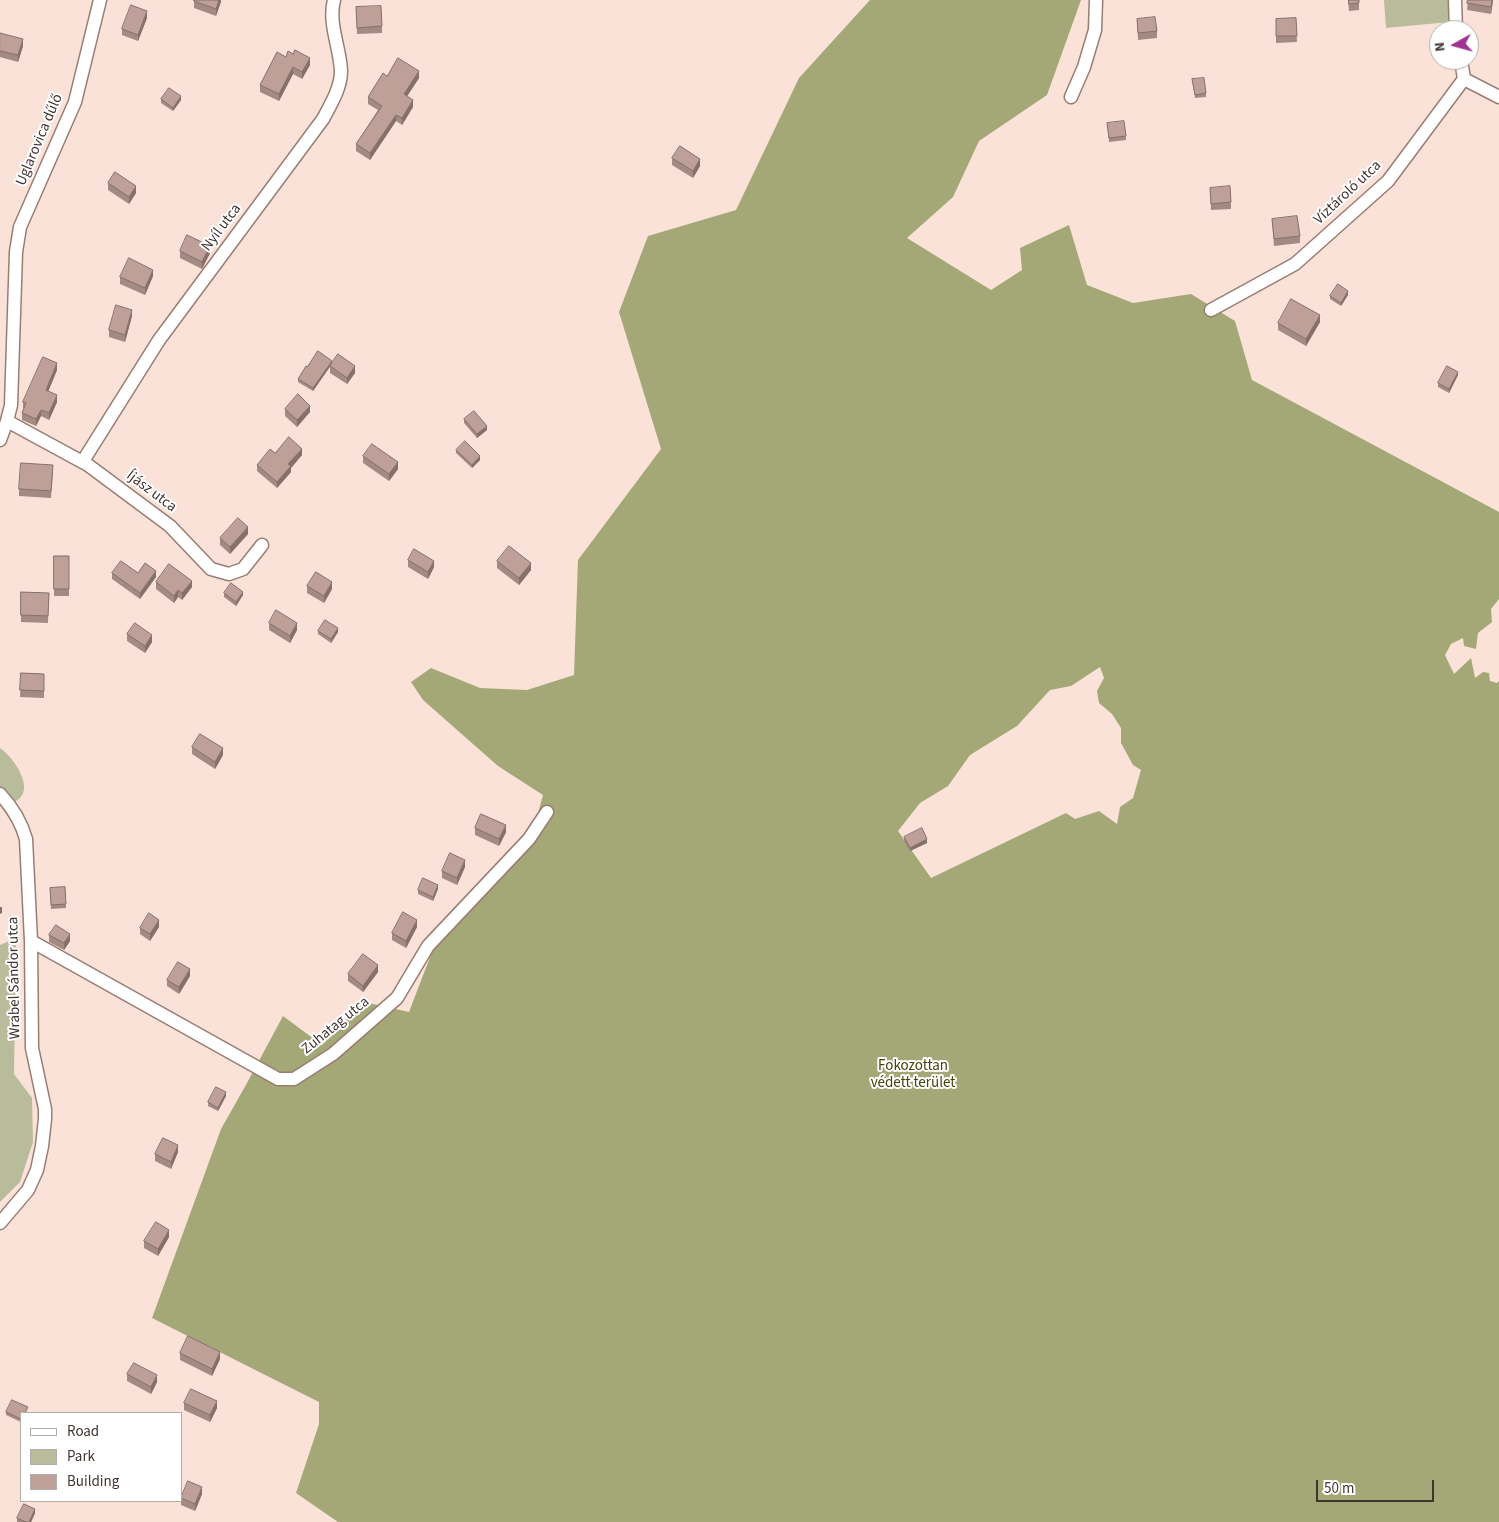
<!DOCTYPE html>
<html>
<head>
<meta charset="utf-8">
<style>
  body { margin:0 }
  #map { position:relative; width:1499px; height:1522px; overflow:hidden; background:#fbe2d9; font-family:"Source Sans 3",sans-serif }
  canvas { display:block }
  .legend { position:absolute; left:20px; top:1412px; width:162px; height:90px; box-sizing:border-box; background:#fff; border:1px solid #b3aeac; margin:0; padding:6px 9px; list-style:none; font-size:15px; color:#403430 }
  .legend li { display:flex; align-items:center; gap:10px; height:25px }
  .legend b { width:25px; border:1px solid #b3aeac }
  .north { position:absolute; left:1429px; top:20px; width:50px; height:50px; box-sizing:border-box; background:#fff; border:1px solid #b3aeac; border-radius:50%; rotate:263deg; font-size:14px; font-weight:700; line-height:20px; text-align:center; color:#403430 }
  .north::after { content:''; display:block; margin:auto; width:18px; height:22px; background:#9e3394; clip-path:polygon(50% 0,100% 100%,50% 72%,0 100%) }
  .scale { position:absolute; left:1316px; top:1480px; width:118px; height:22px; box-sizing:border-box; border:2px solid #403430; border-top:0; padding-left:6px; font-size:15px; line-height:18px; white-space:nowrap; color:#403430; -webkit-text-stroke:4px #fff; paint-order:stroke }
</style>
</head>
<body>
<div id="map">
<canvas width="1499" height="1522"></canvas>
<ul class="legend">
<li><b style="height:6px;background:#fff"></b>Road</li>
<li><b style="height:14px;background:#b8bc9a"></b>Park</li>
<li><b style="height:14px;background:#bea098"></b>Building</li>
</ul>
<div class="north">N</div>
<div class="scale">50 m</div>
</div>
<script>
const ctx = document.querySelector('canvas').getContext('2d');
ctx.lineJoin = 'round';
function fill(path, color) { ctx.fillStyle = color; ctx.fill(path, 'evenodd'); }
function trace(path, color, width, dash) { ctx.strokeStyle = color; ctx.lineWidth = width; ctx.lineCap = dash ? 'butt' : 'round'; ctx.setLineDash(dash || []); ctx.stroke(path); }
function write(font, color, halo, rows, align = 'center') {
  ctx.font = font + ' "Source Sans 3",sans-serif'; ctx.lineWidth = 4; ctx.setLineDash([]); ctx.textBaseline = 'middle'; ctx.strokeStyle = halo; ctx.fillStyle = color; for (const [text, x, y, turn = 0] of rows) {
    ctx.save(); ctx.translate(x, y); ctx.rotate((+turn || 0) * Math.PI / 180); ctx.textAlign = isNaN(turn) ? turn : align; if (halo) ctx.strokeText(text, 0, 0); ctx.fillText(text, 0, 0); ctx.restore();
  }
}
fill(new Path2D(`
  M1384,0H1449V22L1386,28Z
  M0,748C14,757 38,792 14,802L0,793Z
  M16,938L14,1074L32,1098L33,1142L20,1182L0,1202V945Z`), '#b8bc9a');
fill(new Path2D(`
  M870,0H1081L1047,95L979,141L953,197L907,238L991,290L1022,270L1020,248L1069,225L1087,285L1133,303L1191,294L1235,321L1252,380L1499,512V599L1491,609L1492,622L1478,633L1476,649L1464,646L1463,638L1451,644L1445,655L1454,674L1471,658L1475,678L1483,672L1489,673L1490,681L1497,683L1499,681V1522H338L296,1493L319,1424V1402L152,1318L221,1129L247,1083L283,1016L322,1045L364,1002L409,1012L432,952L534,828L543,795L498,766L423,700L411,682L431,668L480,688L527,690L574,675L578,560L661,449L619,312L648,236L736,210L799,78ZM1100,667L1104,678L1097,691L1099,703L1112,714L1121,728V743L1133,765L1141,770L1133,798L1120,807L1117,824L1099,811L1075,819L1066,813L931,878L898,831L920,803L948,786L970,755L1017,726L1050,690L1071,686Z`), '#a3a876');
const minor = new Path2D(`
  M1455,0L1456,30
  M1464,79L1499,97
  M1071,97L1084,67L1095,30L1096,0
  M1211,310L1295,264L1388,181L1464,79L1461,60
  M7,421L88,465L170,526L211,569L229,574L243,569L262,545
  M0,440L7,421L11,405L16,252L20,227L75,102L100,0
  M83,461L159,340L323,119C331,104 341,88 341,71C340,47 328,24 334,0
  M0,794C13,808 21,821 26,839L31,941L32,1048L45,1109V1119L42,1146L37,1170L28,1190L0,1223
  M31,941L278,1079H294L333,1054L397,998L428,946L529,839L547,812`);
trace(minor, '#997d73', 15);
trace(minor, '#fff', 12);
fill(new Path2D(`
  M221,0L216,16L194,8V1Z
  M1348,0H1359V10L1349,11Z
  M1468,0H1493L1491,14L1467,10Z
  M356,7L382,26V33L357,34Z
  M147,18L138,41L122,35V29Z
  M1296,18L1297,42L1276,43V19Z
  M1137,19L1157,31V38L1138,40Z
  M0,33L23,46L18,62L0,57Z
  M286,57L310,65L302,79L293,74L279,101L260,92V85Z
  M387,76L419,78L407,96L413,107L402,125L396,121L370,160L356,151V144L378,110L368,104V97Z
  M1192,79L1206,93V97L1195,98Z
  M161,99L181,100L173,111L161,103Z
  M1107,123L1126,136V140L1109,142Z
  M672,158L700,166L693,178L672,165Z
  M108,183L136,193L129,204L108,190Z
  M1210,188L1231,202V209L1211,210Z
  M1272,219L1300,236V243L1274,246Z
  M180,251L210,253L202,269L180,258Z
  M153,276L145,295L120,284V277Z
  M1348,295L1341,306L1330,299V296Z
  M132,316L125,342L109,337V330Z
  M1320,322L1306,346L1278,330V323Z
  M332,364L355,373L347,384L330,373V366L313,391L298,382V379L307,367Z
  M57,370L48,391L57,402L49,420L41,416L36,426L22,420V413L24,409L23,408V402Z
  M1458,375L1449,393L1438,387V383Z
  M285,409L310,412L297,427L285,416Z
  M464,419L487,430L477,438L464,423Z
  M456,450L480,460L472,468L456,453Z
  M275,453L302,455L291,468V472L277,488L257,471V465Z
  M363,456L398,469L389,481L363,463Z
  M53,472L51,498L19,496V489Z
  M248,534L230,554L220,545V538Z
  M54,556H69V596H54Z
  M408,560L434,567L428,579L408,567Z
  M497,561L531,570L519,585L497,568Z
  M112,573H138L156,577L140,599L112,579Z
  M156,582L192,587L182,600L178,597L174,603L156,589Z
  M307,586L332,589L324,603L307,593Z
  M21,592L49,593L48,623L21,622Z
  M224,593L243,595L236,606L224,597Z
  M269,623L297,630L290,643L269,630Z
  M318,631L338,632L331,643L318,634Z
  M127,634L152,642L145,653L127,641Z
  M21,673L44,674V698L20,697Z
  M192,747L223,755L215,769L192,754Z
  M475,828L506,832L499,846L475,835Z
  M904,837L927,843L910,851L904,841Z
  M465,867L457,885L442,878V871Z
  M65,887L66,908L51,909L50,888Z
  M438,889L433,901L418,894V890Z
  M159,927L150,941L140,934V928Z
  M417,927L406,948L392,940V933Z
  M49,935L70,941L64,950L49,942Z
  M378,972L363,992L348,981V974Z
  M190,976L179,994L167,986V980Z
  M226,1096L218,1111L208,1106V1102Z
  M178,1152L171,1169L155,1161V1154Z
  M169,1237L158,1256L144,1248V1241Z
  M180,1353L220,1359L212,1376L180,1360Z
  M127,1374L157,1382L151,1394L127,1381Z
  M184,1403L217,1408L210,1422L184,1410Z
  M28,1410L21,1413V1422L6,1415V1412Z
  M202,1494L195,1511L181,1505V1497Z
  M35,1513L31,1522H17V1518Z`), '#a38a83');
fill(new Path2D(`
  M219,0H221V2L216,16V9Z
  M1492,0H1493L1491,14V7Z
  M147,11V18L138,41V35Z
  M23,39V46L18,62V55Z
  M310,58V65L302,79V72Z
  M293,67V74L279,101V94Z
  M419,71V78L404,101V94Z
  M181,96V100L173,111V108Z
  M413,100V107L402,125V118Z
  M396,115V121L370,160V153Z
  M700,159V166L693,178V171Z
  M136,186V193L129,204V197Z
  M210,246V253L202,269V262Z
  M153,270V276L145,295V288Z
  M1348,291V295L1341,306V303Z
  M132,310V316L125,342V335Z
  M1320,315V322L1306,346V339Z
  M332,361V364L313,391V388Z
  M57,363V370L46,397V390Z
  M355,366V373L347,384V378Z
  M1458,372V375L1449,393V389Z
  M57,395V402L49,420V413Z
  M310,406V412L297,427V420Z
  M41,410V416L36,426V419Z
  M487,426V430L477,438V434Z
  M302,449V455L291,468V472L277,488V482L288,464Z
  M480,456V460L472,468V465Z
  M398,462V469L389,481V474Z
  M248,527V534L230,554V547Z
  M434,561V567L428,579V572Z
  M531,563V570L519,585V578Z
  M156,571V577L140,599V593Z
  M192,581V587L182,600V593Z
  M332,582V589L324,603V596Z
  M178,590V597L174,603V596Z
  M243,592V595L236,606V602Z
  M297,623V630L290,643V636Z
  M338,628V632L331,643V639Z
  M152,635V642L145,653V646Z
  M223,748V755L215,769V762Z
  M506,825V832L499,846V839Z
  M927,839V843L910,851V848Z
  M465,860V867L457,885V878Z
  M438,885V889L433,901V897Z
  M0,907H2V913L0,914Z
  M159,920V927L150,941V934Z
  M417,920V927L406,948V941Z
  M70,934V941L64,950V943Z
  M378,965V972L363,992V986Z
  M190,969V976L179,994V987Z
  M226,1092V1096L218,1111V1108Z
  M178,1145V1152L171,1169V1162Z
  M169,1230V1237L158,1256V1249Z
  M220,1352V1359L212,1376V1369Z
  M157,1375V1382L151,1394V1387Z
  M217,1401V1408L210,1422V1415Z
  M202,1487V1494L195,1511V1504Z
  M35,1509V1513L31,1522H29Z`), '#85706a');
const building = new Path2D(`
  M194,0H219L216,9L194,1Z
  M1349,0H1359V3L1349,4Z
  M1468,0H1492L1491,7L1467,3Z
  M131,5L147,11L138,35L122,29Z
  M381,6L382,26L357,28L356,7Z
  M1155,17L1157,31L1138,33L1137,19Z
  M1296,18L1297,36H1276V19Z
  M0,33L23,39L18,55L0,51Z
  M295,50L310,58L302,72L293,67L279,94L260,85L277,52L286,57L288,51L293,54Z
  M398,58L419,71L404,94L413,100L402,118L396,115L370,153L356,144L382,106L368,97L383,73L387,76Z
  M1204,78L1206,93L1195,95L1192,79Z
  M169,88L181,96L173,108L161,99Z
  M1124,121L1126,136L1109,138L1107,123Z
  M680,146L700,159L693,171L672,158Z
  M115,172L136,186L129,197L108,183Z
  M1230,186L1231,202L1211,204L1210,188Z
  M1297,216L1300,236L1274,239L1272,219Z
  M187,235L210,246L202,262L180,251Z
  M129,258L153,270L145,288L120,277Z
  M1338,284L1348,291L1341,303L1330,296Z
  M1291,299L1320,315L1306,339L1278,323Z
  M116,305L132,310L125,335L109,330Z
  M318,351L332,361L313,388L298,379L306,366L307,367Z
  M338,354L355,366L347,378L330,366Z
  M43,357L57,363L46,390L57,395L49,413L41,410L36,419L22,413L26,403L23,402Z
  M1447,366L1458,372L1449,389L1438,383Z
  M298,394L310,406L297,420L285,409Z
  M474,411L487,426L477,434L464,419Z
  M289,437L302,449L288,464L291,466L277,482L257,465L270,449L275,453Z
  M465,441L480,456L472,465L456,450Z
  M372,444L398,462L389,474L363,456Z
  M21,463L53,465L51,491L19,489Z
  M238,518L248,527L230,547L220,538Z
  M509,546L531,563L519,578L497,561Z
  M414,549L434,561L428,572L408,560Z
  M54,556H69V589H54Z
  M121,561L138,573L145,563L156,571L140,593L112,573Z
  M169,564L192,581L182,593L178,590L174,596L156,582Z
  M316,572L332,582L324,596L307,586Z
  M231,583L243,592L236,602L224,593Z
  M21,592L49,593L48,616L21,615Z
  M276,610L297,623L290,636L269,623Z
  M325,620L338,628L331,639L318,631Z
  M135,623L152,635L145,646L127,634Z
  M21,673L44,674V691L20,690Z
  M200,734L223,748L215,762L192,747Z
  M481,814L506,825L499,839L475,828Z
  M922,828L927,839L910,848L904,837Z
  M450,853L465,860L457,878L442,871Z
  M423,878L438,885L433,897L418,890Z
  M65,887L66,904L51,905L50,888Z
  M403,912L417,920L406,941L392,933Z
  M149,913L159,920L150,934L140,928Z
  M56,925L70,934L64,943L49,935Z
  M363,954L378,965L363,986L348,974Z
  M178,962L190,969L179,987L167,980Z
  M216,1087L226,1092L218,1108L208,1102Z
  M163,1138L178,1145L171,1162L155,1154Z
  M156,1222L169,1230L158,1249L144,1241Z
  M188,1336L220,1352L212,1369L180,1353Z
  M134,1363L157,1375L151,1387L127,1374Z
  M191,1389L217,1401L210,1415L184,1403Z
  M12,1400L28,1407L25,1413H21V1419L6,1412Z
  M188,1481L202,1487L195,1504L181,1498Z
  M24,1504L35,1509L29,1522H26L17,1518Z`);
fill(building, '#bea098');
trace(building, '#85706a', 1);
write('15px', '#403430', '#fff', [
  ["Uglarovica dűlő",40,140,-67],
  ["Víztároló utca",1348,193,-43],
  ["Nyíl utca",222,228,-53],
  ["Íjász utca",151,492,37],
  ["Wrabel Sándor utca",15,978,-91],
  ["Zuhatag utca",336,1026,-39]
]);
write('15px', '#424509', '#fff', [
  ["Fokozottan",913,1067],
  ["védett terület",913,1084]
]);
</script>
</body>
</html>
